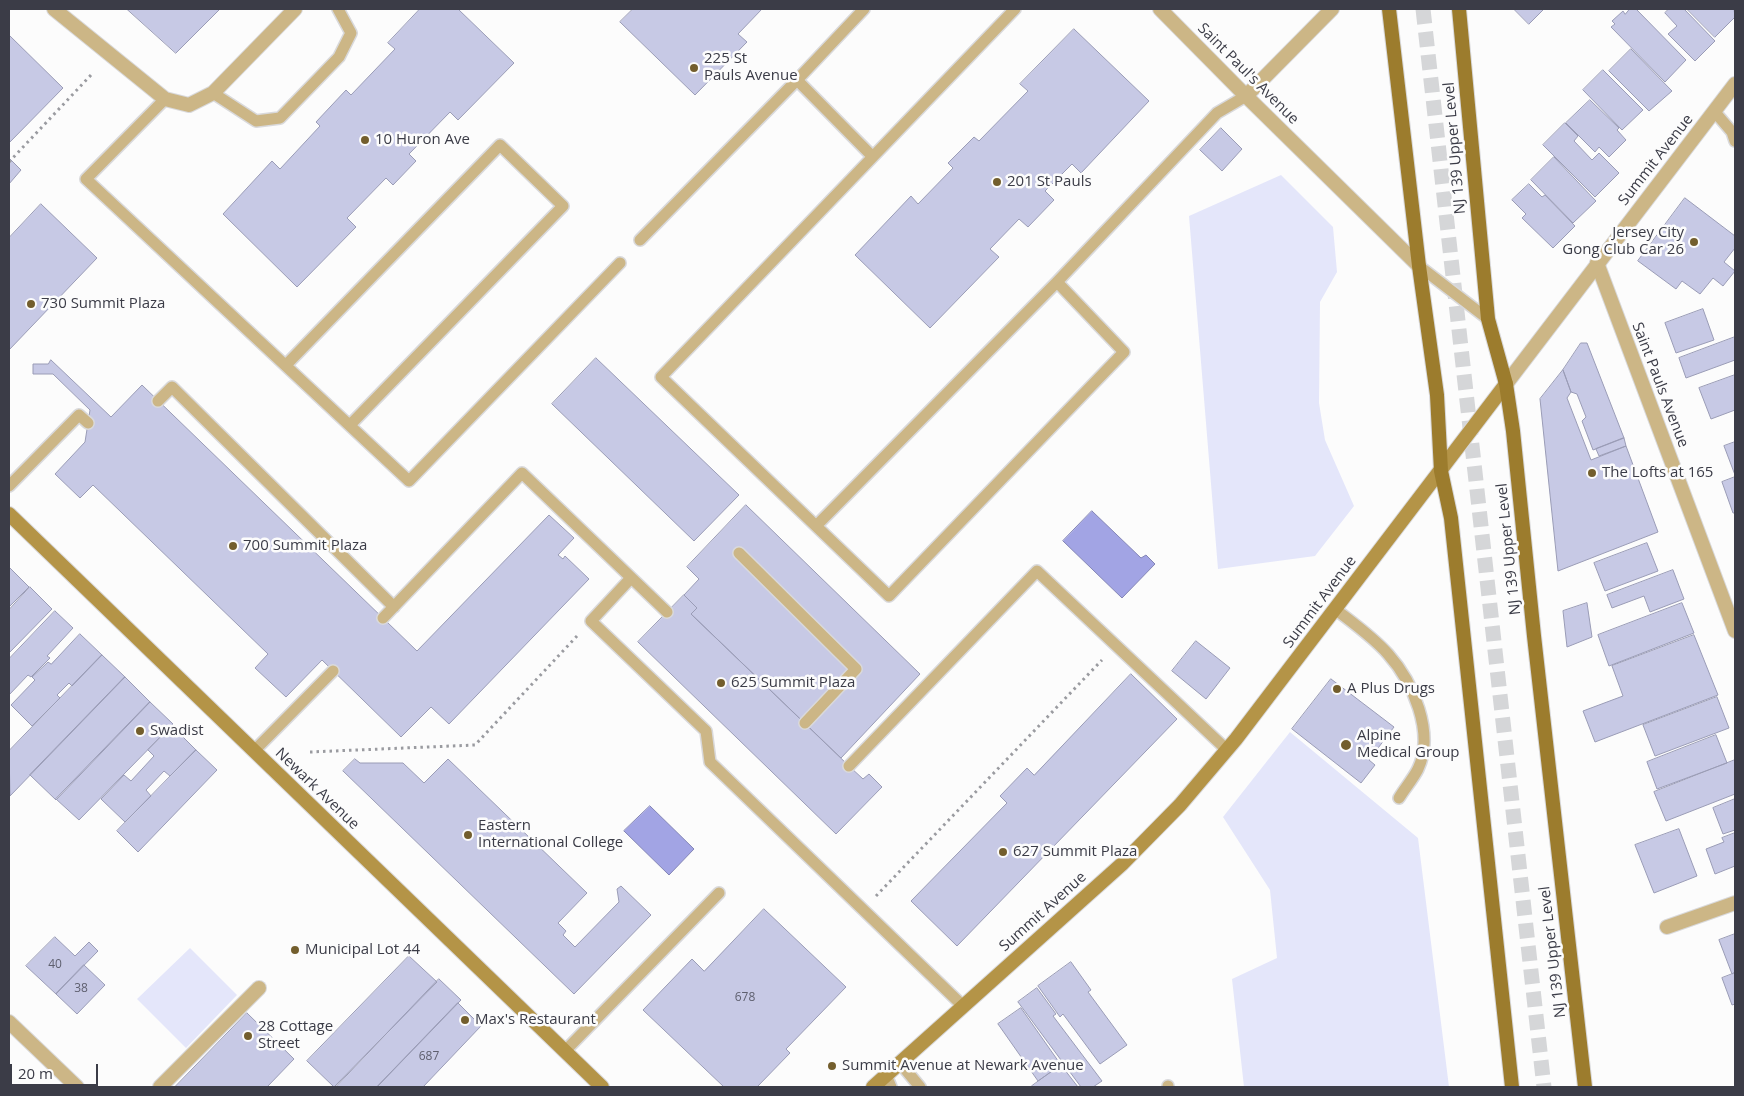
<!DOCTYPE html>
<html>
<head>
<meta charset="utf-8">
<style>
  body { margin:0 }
  #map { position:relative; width:1744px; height:1096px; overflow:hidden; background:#fcfcfc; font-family:"Open Sans",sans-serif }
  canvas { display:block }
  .frame { position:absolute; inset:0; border:10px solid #3b3c47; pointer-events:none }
  .scale { position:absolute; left:10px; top:1064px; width:88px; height:22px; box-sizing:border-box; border:2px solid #3b3c47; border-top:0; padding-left:6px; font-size:15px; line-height:18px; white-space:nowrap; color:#3b3c47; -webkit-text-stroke:4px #fcfcfc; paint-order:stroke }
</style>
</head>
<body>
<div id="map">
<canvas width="1744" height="1096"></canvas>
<div class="frame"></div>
<div class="scale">20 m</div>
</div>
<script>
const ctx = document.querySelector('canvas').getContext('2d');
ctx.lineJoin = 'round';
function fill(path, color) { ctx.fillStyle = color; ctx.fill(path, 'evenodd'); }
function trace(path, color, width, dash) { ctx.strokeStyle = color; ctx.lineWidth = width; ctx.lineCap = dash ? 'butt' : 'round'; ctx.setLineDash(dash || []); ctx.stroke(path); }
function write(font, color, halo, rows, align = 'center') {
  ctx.font = font + ' "Open Sans",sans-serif'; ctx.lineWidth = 5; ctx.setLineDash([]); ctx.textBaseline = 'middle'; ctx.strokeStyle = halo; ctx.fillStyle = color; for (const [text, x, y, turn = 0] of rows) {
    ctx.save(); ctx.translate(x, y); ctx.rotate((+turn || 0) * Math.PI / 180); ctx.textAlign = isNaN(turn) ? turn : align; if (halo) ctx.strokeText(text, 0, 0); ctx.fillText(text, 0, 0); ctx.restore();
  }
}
fill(new Path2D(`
  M1281,175L1333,227L1337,272L1320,302L1319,403L1325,440L1354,506L1315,556L1218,569L1189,216Z
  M1290,732L1418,838L1449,1087H1244L1232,979L1277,958L1270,890L1223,817Z
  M190,948L237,995L186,1048L137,999Z`), '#e4e6fa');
const water = new Path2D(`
  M1092,511L1141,558L1146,555L1155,564L1122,598L1063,541Z
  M650,806L694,849L669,875L624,831Z`);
fill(water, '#a2a4e4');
trace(water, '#8385b5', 1);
const building = new Path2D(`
  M127,9H220L176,53Z
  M420,9H458L514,63L458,120L450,112L409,154L416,161L393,185L386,178L347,218L356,227L297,287L223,214L272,161L280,169L320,126L316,122L346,90L351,95L395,49L388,43Z
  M633,9H762L738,34L747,42L695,95L620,22Z
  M1514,9H1544L1529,24Z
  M1630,9H1636L1686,60L1665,82L1611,27L1615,24L1612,21L1623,11L1625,14Z
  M1669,9H1684L1715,41L1695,61L1668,34L1677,26L1665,13Z
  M1687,9H1734L1735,17L1715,37Z
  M1074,29L1149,101L1081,173L1072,164L1045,191L1054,200L1028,227L1019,219L990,249L999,257L930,328L855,255L911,196L918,204L953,168L948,163L974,137L979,141L1028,91L1020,84Z
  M9,35L63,88L9,143Z
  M1631,49L1672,91L1649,111L1609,71Z
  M1603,70L1643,110L1622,130L1583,90Z
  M1590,100L1619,128L1617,130L1626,140L1609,157L1599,147L1595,152L1566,123Z
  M1565,123L1578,136L1574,141L1592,160L1599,153L1619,173L1595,197L1543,145Z
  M1221,128L1242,149L1222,171L1200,150Z
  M1554,157L1596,201L1573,223L1531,180Z
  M9,158L21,170L9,184Z
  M1529,184L1542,197L1545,195L1575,226L1553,248L1522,218L1526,214L1512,200Z
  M1685,198L1735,236V248L1724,262L1735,271L1723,286L1713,278L1700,294L1682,281L1676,289L1638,261Z
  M41,204L97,258L9,350V238Z
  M1703,309L1714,340L1676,353L1665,323Z
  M1735,337V360L1686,378L1679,358Z
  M1581,343H1587L1624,438L1593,450L1582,421L1586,417L1577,394L1571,392L1563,370Z
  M596,358L739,495L694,541L552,404Z
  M51,360L111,417L142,385L417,651L549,515L574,538L558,555L563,559L565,556L589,579L449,724L431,707L401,737L322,660L286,697L255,668L268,654L93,485L80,498L55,474L85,442L90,410L53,374H33V364H48Z
  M1563,370L1571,392L1567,398L1591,460L1626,446L1658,532L1558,571L1540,399Z
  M1735,375V410L1711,419L1699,388Z
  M1624,438L1626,446L1599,456L1596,449Z
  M1735,442V475L1724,446Z
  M1735,477V513H1733L1722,482Z
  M746,505L920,674L841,758L691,614L697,608L684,595L699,579L687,567Z
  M1647,543L1658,571L1605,591L1594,563Z
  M9,567L29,587L9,607Z
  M1673,570L1684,599L1650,612L1644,596L1612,608L1607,595Z
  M30,587L52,609L9,653V610Z
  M684,595L697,608L691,614L849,766L863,779L869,774L882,787L836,834L638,642Z
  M1587,603L1592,637L1567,647L1563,611Z
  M1682,603L1694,633L1609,666L1598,635Z
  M55,611L73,628L47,656L50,658L31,677L28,675L9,695V659Z
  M80,634L102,655L72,686L69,683L57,695L60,698L32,726L11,705L35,680L32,677L48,662L51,664Z
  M1694,635L1718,695L1595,742L1583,711L1623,696L1612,666Z
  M1196,641L1230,668L1206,699L1172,671Z
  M102,655L125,677L10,796L9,751Z
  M1131,674L1177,719L957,946L911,901L1007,803L1000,796L1027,768L1034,775Z
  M125,677L150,702L56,800L30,775Z
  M1331,679L1394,727L1369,760L1375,765L1361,783L1292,729Z
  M1717,697L1729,728L1655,756L1643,725Z
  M150,702L173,724L79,820L56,799Z
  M172,726L196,750L170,776L164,771L146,790L151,796L125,822L101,799L124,775L131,781L154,756L148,750Z
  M1716,735L1727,763L1657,789L1647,762Z
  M196,750L217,770L138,852L117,831Z
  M355,759L360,763H403L424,783L448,759L587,893L558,923L566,931L563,935L575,947L619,902L617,889L621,886L651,915L574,994L343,771Z
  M1735,760V794L1666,821L1654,792Z
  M1735,799V830L1723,834L1713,808Z
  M1679,829L1697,876L1654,893L1635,845Z
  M1735,833V866L1715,874L1706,849L1724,842L1722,838Z
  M764,909L846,987L786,1049L790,1053L757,1087H724L643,1010L692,959L704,971Z
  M1735,934V972L1732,974L1719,940Z
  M55,937L75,956L89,942L98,951L56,994L26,966Z
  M409,956L437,982L334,1087L307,1061Z
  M1071,962L1091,990L1088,992L1127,1045L1100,1064L1063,1014L1060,1017L1038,986Z
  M84,965L105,985L77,1014L56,994Z
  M1735,973V1004L1732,1005L1722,978Z
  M439,979L461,1000L377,1087H336Z
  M1037,988L1056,1014L1053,1016L1102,1081L1093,1087H1081L1018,1002Z
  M458,1003L481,1026L423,1087H377Z
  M1021,1008L1061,1065L1038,1081L998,1024Z
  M247,1013L294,1059L267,1087H175Z
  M1061,1065L1078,1087H1033L1032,1086Z`);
fill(building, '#c7c9e5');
trace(building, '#9a9cb6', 1);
trace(new Path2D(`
  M1423,9L1544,1087`), '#d5d6d8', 15, [15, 8]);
const service = new Path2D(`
  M864,9L797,80L872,156
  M213,93L256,121L280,118L339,57L351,33L338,9
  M165,99L86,179L409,481L620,263
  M1714,111L1732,132L1735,141
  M640,240L797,80
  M1419,266L1488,319
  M1057,282L1124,352L889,596L816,526L1057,282L1217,113L1246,96
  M286,365L500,145L563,206L350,425
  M158,401L172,387L394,607
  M9,486L79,415L88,423
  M816,526L661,377L1015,9
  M739,553L856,669L805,723
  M631,578L591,621L706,731L710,762L963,1006
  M1335,609C1353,623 1373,637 1388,654C1413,682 1435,733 1418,769C1413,779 1405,788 1399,798
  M383,618L522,473L667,612
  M254,751L333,671
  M849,766L1037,571L1227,750
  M565,1051L719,893
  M900,1063L920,1087
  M886,1075L891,1087
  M1168,1086V1087`);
const pedestrian = new Path2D(`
  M160,1087L259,988`);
const minor = new Path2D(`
  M54,9L165,99L189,105L213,93L295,9
  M1597,263L1735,631
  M1667,927L1735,903
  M9,1022L77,1087`);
const tertiary = new Path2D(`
  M1160,9L1246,96L1419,266
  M1246,96L1332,9
  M1506,384L1735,84`);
const secondary = new Path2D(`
  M9,514L602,1087
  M873,1087L1122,864L1180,805L1236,739L1506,384`);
const primary = new Path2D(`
  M1389,9L1419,266L1437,395L1441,471L1451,518L1512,1087
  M1459,9L1488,319L1506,384L1513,431L1534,636L1585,1087`);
trace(service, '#d9d9db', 14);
trace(pedestrian, '#d9d9db', 16);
trace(minor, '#d9d9db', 16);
trace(tertiary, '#d9d9db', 16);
trace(secondary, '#d9d9db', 16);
trace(primary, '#d9d9db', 16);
trace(new Path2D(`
  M9,162L91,75
  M310,752L475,745L577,636
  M876,896L1102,660`), '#9a9ba0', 3, [2.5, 4]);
trace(service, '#ccb686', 11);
trace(pedestrian, '#ccb686', 14);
trace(minor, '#ccb686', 14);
trace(tertiary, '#ccb686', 14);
trace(secondary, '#b49447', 14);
trace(primary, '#9c7c2d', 14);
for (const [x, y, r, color] of [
  [694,68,5,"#735e2d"],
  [365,140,5,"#735e2d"],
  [997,182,5,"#735e2d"],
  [1694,242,5,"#735e2d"],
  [31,304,5,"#735e2d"],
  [1592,473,5,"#735e2d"],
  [233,546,5,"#735e2d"],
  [721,683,5,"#735e2d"],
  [1337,689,5,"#735e2d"],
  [140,731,5,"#735e2d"],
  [1346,745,6,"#735e2d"],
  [468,835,5,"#735e2d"],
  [1003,852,5,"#735e2d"],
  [295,950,5,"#735e2d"],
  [465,1020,5,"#735e2d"],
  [248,1036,5,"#735e2d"],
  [832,1066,5,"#735e2d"]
]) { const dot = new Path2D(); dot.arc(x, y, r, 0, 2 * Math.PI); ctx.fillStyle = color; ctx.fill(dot); trace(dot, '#fcfcfc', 2); }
write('12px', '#5e5f6e', null, [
  ["40",55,965],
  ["38",81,989],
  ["678",745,998],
  ["687",429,1057]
]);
write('15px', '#3b3c47', '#fcfcfc', [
  ["225 St",704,59],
  ["Pauls Avenue",704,76],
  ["10 Huron Ave",375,140],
  ["201 St Pauls",1007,182],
  ["Jersey City",1684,233,"right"],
  ["Gong Club Car 26",1684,250,"right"],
  ["730 Summit Plaza",41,304],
  ["The Lofts at 165",1602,473],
  ["700 Summit Plaza",243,546],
  ["625 Summit Plaza",731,683],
  ["A Plus Drugs",1347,689],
  ["Swadist",150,731],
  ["Alpine",1357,736],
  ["Medical Group",1357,753],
  ["Eastern",478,826],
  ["International College",478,843],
  ["627 Summit Plaza",1013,852],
  ["Municipal Lot 44",305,950],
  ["Max's Restaurant",475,1020],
  ["28 Cottage",258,1027],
  ["Street",258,1044],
  ["Summit Avenue at Newark Avenue",842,1066]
], 'left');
write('15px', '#3b3c47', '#fcfcfc', [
  ["Saint Paul's Avenue",1248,74,45],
  ["NJ 139 Upper Level",1455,148,-95],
  ["Summit Avenue",1656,160,-52],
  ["Saint Pauls Avenue",1660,385,69],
  ["NJ 139 Upper Level",1509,549,-96],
  ["Summit Avenue",1320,602,-53],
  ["Newark Avenue",317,789,44],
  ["Summit Avenue",1043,912,-42],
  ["NJ 139 Upper Level",1553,952,-97]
]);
</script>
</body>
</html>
